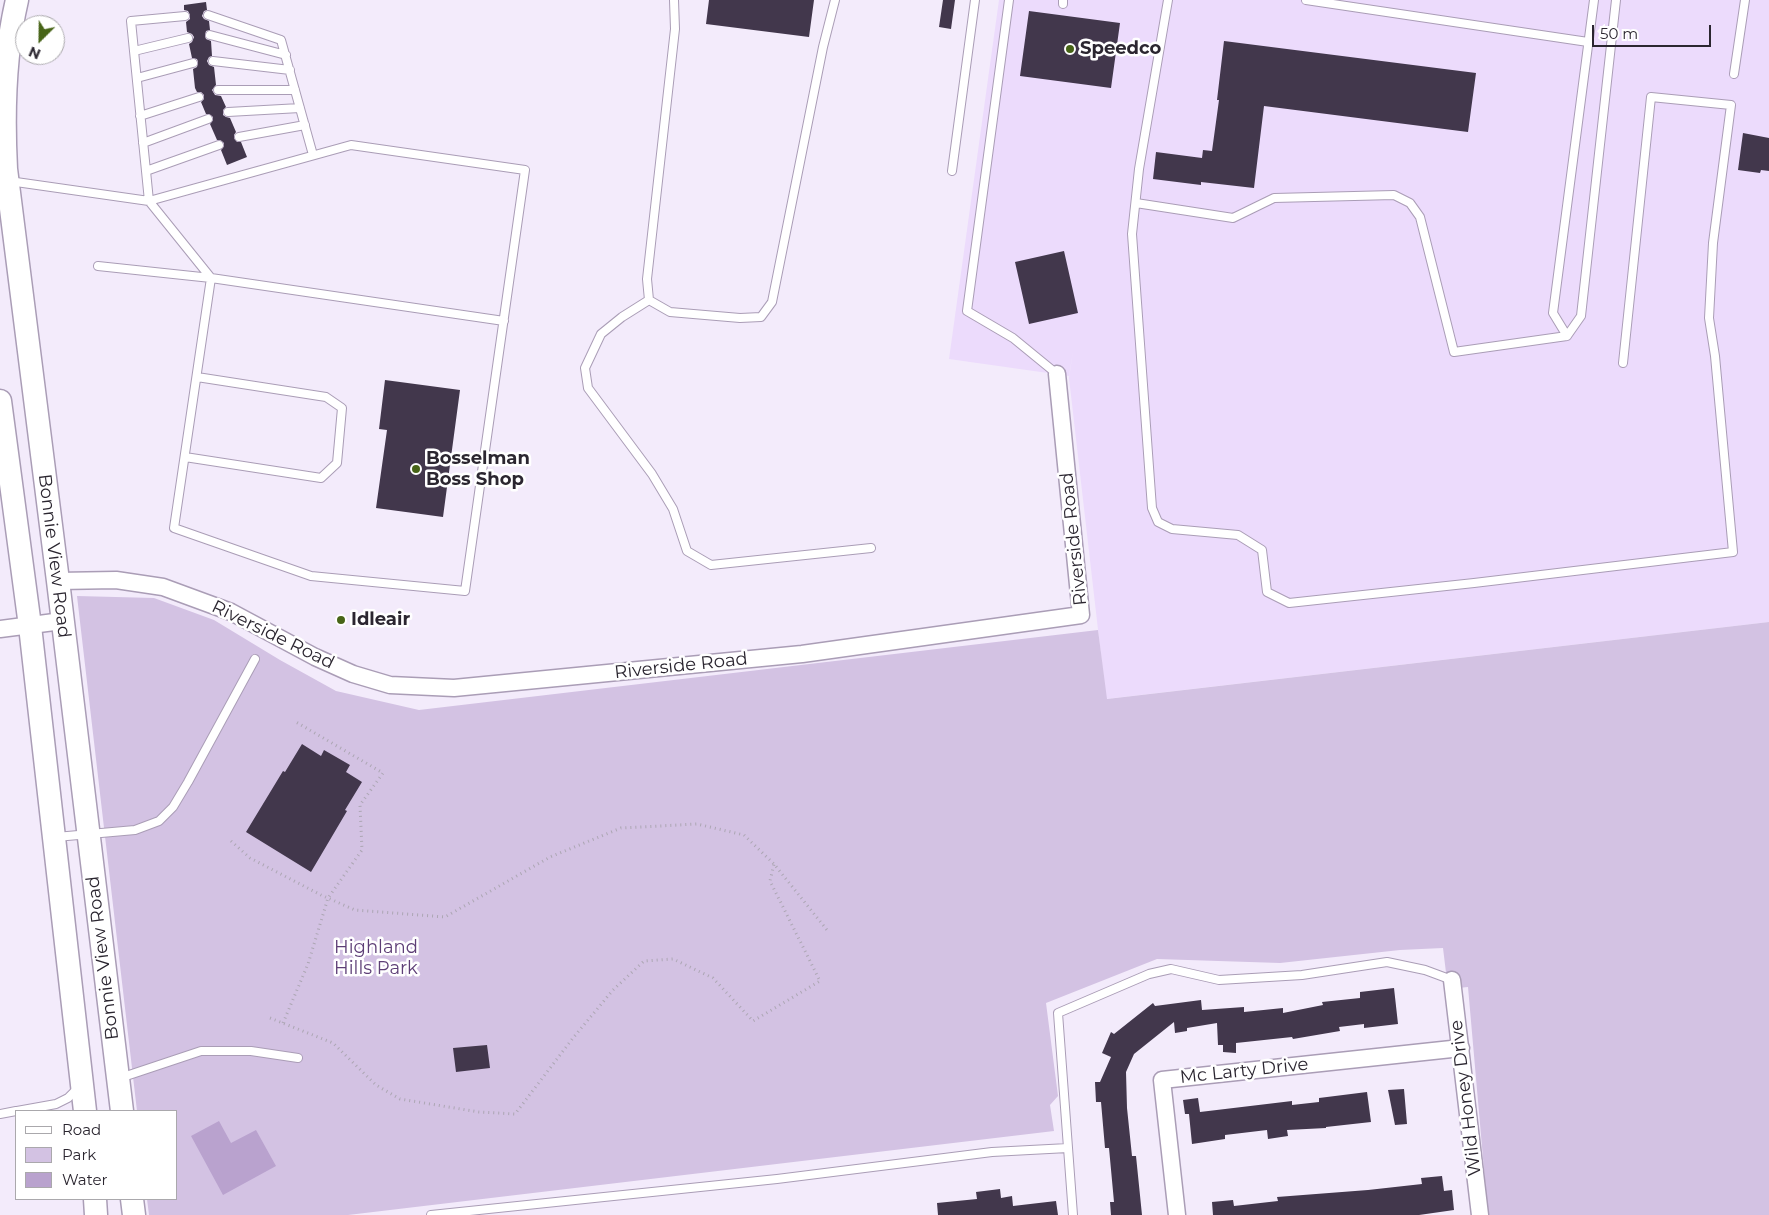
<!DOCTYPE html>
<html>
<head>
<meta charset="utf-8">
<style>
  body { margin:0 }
  #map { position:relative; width:1769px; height:1215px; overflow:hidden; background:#f3ebfb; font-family:Montserrat,sans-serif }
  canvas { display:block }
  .legend { position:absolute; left:15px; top:1110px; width:162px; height:90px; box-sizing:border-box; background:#fff; border:1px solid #aaa8ac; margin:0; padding:6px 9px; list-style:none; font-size:15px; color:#2b2630 }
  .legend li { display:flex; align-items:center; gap:10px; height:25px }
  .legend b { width:25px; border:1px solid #aaa8ac }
  .north { position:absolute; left:15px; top:15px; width:50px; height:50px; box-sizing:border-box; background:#fff; border:1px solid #aaa8ac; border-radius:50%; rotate:203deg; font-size:14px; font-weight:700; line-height:20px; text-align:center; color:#2b2630 }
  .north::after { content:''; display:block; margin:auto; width:18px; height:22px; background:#476417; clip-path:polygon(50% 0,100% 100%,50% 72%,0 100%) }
  .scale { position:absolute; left:1592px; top:25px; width:119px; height:22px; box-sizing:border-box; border:2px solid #2b2630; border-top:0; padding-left:6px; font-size:15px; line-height:18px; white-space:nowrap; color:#2b2630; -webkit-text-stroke:4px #fff; paint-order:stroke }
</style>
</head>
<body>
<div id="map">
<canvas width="1769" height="1215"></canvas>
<ul class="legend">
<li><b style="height:6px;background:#fff"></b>Road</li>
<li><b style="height:14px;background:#d3c2e3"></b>Park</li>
<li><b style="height:14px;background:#b9a2ce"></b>Water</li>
</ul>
<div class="north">N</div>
<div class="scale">50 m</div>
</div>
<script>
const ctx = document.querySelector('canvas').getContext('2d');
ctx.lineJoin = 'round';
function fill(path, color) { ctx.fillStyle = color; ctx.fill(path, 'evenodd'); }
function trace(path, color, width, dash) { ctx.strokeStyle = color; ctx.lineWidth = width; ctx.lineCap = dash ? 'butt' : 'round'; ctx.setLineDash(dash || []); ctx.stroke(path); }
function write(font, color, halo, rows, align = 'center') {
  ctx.font = font + ' Montserrat,sans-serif'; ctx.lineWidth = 5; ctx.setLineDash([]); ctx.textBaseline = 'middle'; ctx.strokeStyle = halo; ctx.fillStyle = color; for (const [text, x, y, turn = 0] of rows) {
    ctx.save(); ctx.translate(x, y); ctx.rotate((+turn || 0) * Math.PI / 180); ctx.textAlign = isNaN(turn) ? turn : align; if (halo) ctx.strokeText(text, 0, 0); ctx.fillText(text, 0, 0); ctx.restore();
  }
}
fill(new Path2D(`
  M999,0H1769V622L1106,699L1069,378L1073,351L1069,376L949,359Z`), '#ecdbfc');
fill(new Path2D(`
  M77,596L154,598L214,620L280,660L336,691L419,710L1098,630L1107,699L1769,622V1215H1488L1468,987L1448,989L1443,948L1400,950L1280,963L1157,959L1046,1003L1058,1096L1050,1105L1054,1131L348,1215H149L147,1199H176V1111H137Z`), '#d3c2e3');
fill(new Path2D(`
  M219,1121L231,1143L256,1130L276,1166L223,1195L191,1136Z`), '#b9a2ce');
fill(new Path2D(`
  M709,0H814L809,37L706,24Z
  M943,0H955L951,29L939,27Z
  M206,2L207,10L204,11L202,16L204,19L209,21L210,30L206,31L205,36L206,39L211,41L212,56L209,57L207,61L209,65L214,67L216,85L212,90L215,95L221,96L226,107L223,110V115L226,117L230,118L236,132L234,135V138L237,142H241L247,157L227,165L221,150L224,146V143L220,140H217L210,124L213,120V117L209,114H206L201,102L204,99V95L201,92H197L195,88L193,69L197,67L198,62L197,59L192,58L189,44L192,42L194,37L192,34L187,32L186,22L190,19V15L188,11L184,10V5Z
  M1029,11L1120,23L1111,88L1020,76Z
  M1224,41L1476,73L1468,132L1264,106L1254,188L1201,182V185L1153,179L1156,152L1202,158L1203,150L1212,151L1219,100H1217Z
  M1743,133L1769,138V171L1761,170L1760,173L1738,170Z
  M1064,251L1078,313L1029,324L1015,262Z
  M385,380L460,390L443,517L376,508L387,430L379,429Z
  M302,744L321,756L324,750L350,765L346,772L362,782L345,810L347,811L311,872L246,832L283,771L285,772Z
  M1394,988L1398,1024L1364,1028V1024L1339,1027L1340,1031L1293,1039L1292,1037L1236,1043V1053L1223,1052V1045H1218L1217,1023L1187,1028V1031L1175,1033L1174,1022L1134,1054L1126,1072L1127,1108L1132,1156H1136L1142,1215H1111L1110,1202H1114L1109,1148H1105L1101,1102H1096L1095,1082H1100L1111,1057L1102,1053L1111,1032L1114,1034L1153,1003L1155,1006L1201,1000L1202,1010L1244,1007V1012L1283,1008V1013L1323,1005L1322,1002L1360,998V992Z
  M487,1045L490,1068L456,1072L453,1048Z
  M1404,1089L1407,1124L1395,1125L1388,1090Z
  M1367,1092L1371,1122L1326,1127V1128L1287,1130L1288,1136L1268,1139L1267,1130L1225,1135V1139L1192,1144L1189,1114H1185L1183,1100L1198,1098L1200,1112L1292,1101V1105L1319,1102V1098Z
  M1442,1176L1444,1191L1452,1190L1454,1210L1419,1215H1213L1212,1202L1233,1200L1234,1206L1278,1201L1277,1197L1368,1190L1422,1184L1421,1178Z
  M1000,1189L1001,1198L1012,1196L1013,1206L1056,1201L1058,1215H938L937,1203L977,1199L976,1192Z`), '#42374c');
const lane = new Path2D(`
  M674,0L675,29L647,279L649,300L670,312L740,318L761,317L772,302L823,47L835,0
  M1009,0L967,311L1013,338L1057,374
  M1168,0L1139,169L1132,234L1152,508L1158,522L1172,529L1238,535L1262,550L1267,592L1289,603L1474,583L1733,552L1715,356L1709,318L1713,243L1731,105L1651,97L1623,363
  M1306,0L1588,42
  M1063,4V0
  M208,15L281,40L313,155
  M210,35L286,55
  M134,51L188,38
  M213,61L290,70
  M1734,74L1745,0
  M137,78L193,63
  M218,90H295
  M228,112L300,108
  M140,116L199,97
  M239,137L305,125
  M143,143L208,119
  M146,171L219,145
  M952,171L975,0
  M9,181L149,201L211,278L174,528L311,576L465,591L525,170L351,145L149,201L131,21L185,16
  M1136,203L1233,218L1274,198L1394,195L1410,203L1420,217L1454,352L1567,336L1581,316L1616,0
  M98,266L211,278L504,321
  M649,300L622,317L601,334L585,368L588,388L652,474L673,509L687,551L711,565L871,548
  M1567,336L1553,313L1594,0
  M185,457L321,478L337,463L342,408L326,397L197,377
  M56,837L135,830L159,821L173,807L188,782L255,659
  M120,1078L201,1051H251L298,1058
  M17,1111L56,1104L68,1098L79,1087
  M0,1114L16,1111
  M431,1215L777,1179L992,1152L1068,1148
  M1073,1215L1058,1013L1149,974L1171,969L1219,980L1302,975L1387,962L1425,970L1452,980`);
const street = new Path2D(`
  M58,581L116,580L163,587L231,612L315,657L353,674L390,685L454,688L802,654L1081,615L1057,374
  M0,629L62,621
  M1452,980L1480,1215
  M1177,1215L1162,1080L1461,1048`);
const secondary = new Path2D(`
  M17,0C4,56 3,112 6,169L58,581L122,1111
  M0,401L30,626L85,1111
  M95,1199L96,1215
  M132,1199L134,1215`);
trace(lane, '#aa9db6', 10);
trace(street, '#aa9db6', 19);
trace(secondary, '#aa9db6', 25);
trace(new Path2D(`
  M231,841L250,858L321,895L355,910L445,917L550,857L621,828L697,824L744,835L774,864L827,930
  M270,1018L333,1043L376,1085L400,1099L479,1112L515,1114L573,1038L613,990L644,961L673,959L713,978L753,1021L820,981L770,881L774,864
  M283,1023L308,964L328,898L362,850L360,805L383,773L296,722`), '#aca6b3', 3, [1, 4]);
trace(lane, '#fff', 8);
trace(street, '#fff', 16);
trace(secondary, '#fff', 22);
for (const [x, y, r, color] of [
  [1070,49,5,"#476417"],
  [416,469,5,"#476417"],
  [341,620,5,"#476417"]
]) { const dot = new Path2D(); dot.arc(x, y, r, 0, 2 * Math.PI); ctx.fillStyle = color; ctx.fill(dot); trace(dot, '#fff', 2); }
write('bold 18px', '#2b2630', '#fff', [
  ["Speedco",1080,49],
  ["Bosselman",426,459],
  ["Boss Shop",426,480],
  ["Idleair",351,620]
], 'left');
write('18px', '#2b2630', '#fff', [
  ["Riverside Road",1074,539,-96],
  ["Bonnie View Road",54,556,83],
  ["Riverside Road",273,635,26],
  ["Riverside Road",681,666,-6],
  ["Bonnie View Road",103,958,-97],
  ["Mc Larty Drive",1244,1071,-6],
  ["Wild Honey Drive",1466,1098,-97]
]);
write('18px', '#5d3e76', '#fff', [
  ["Highland",376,948],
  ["Hills Park",376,969]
]);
</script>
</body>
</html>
